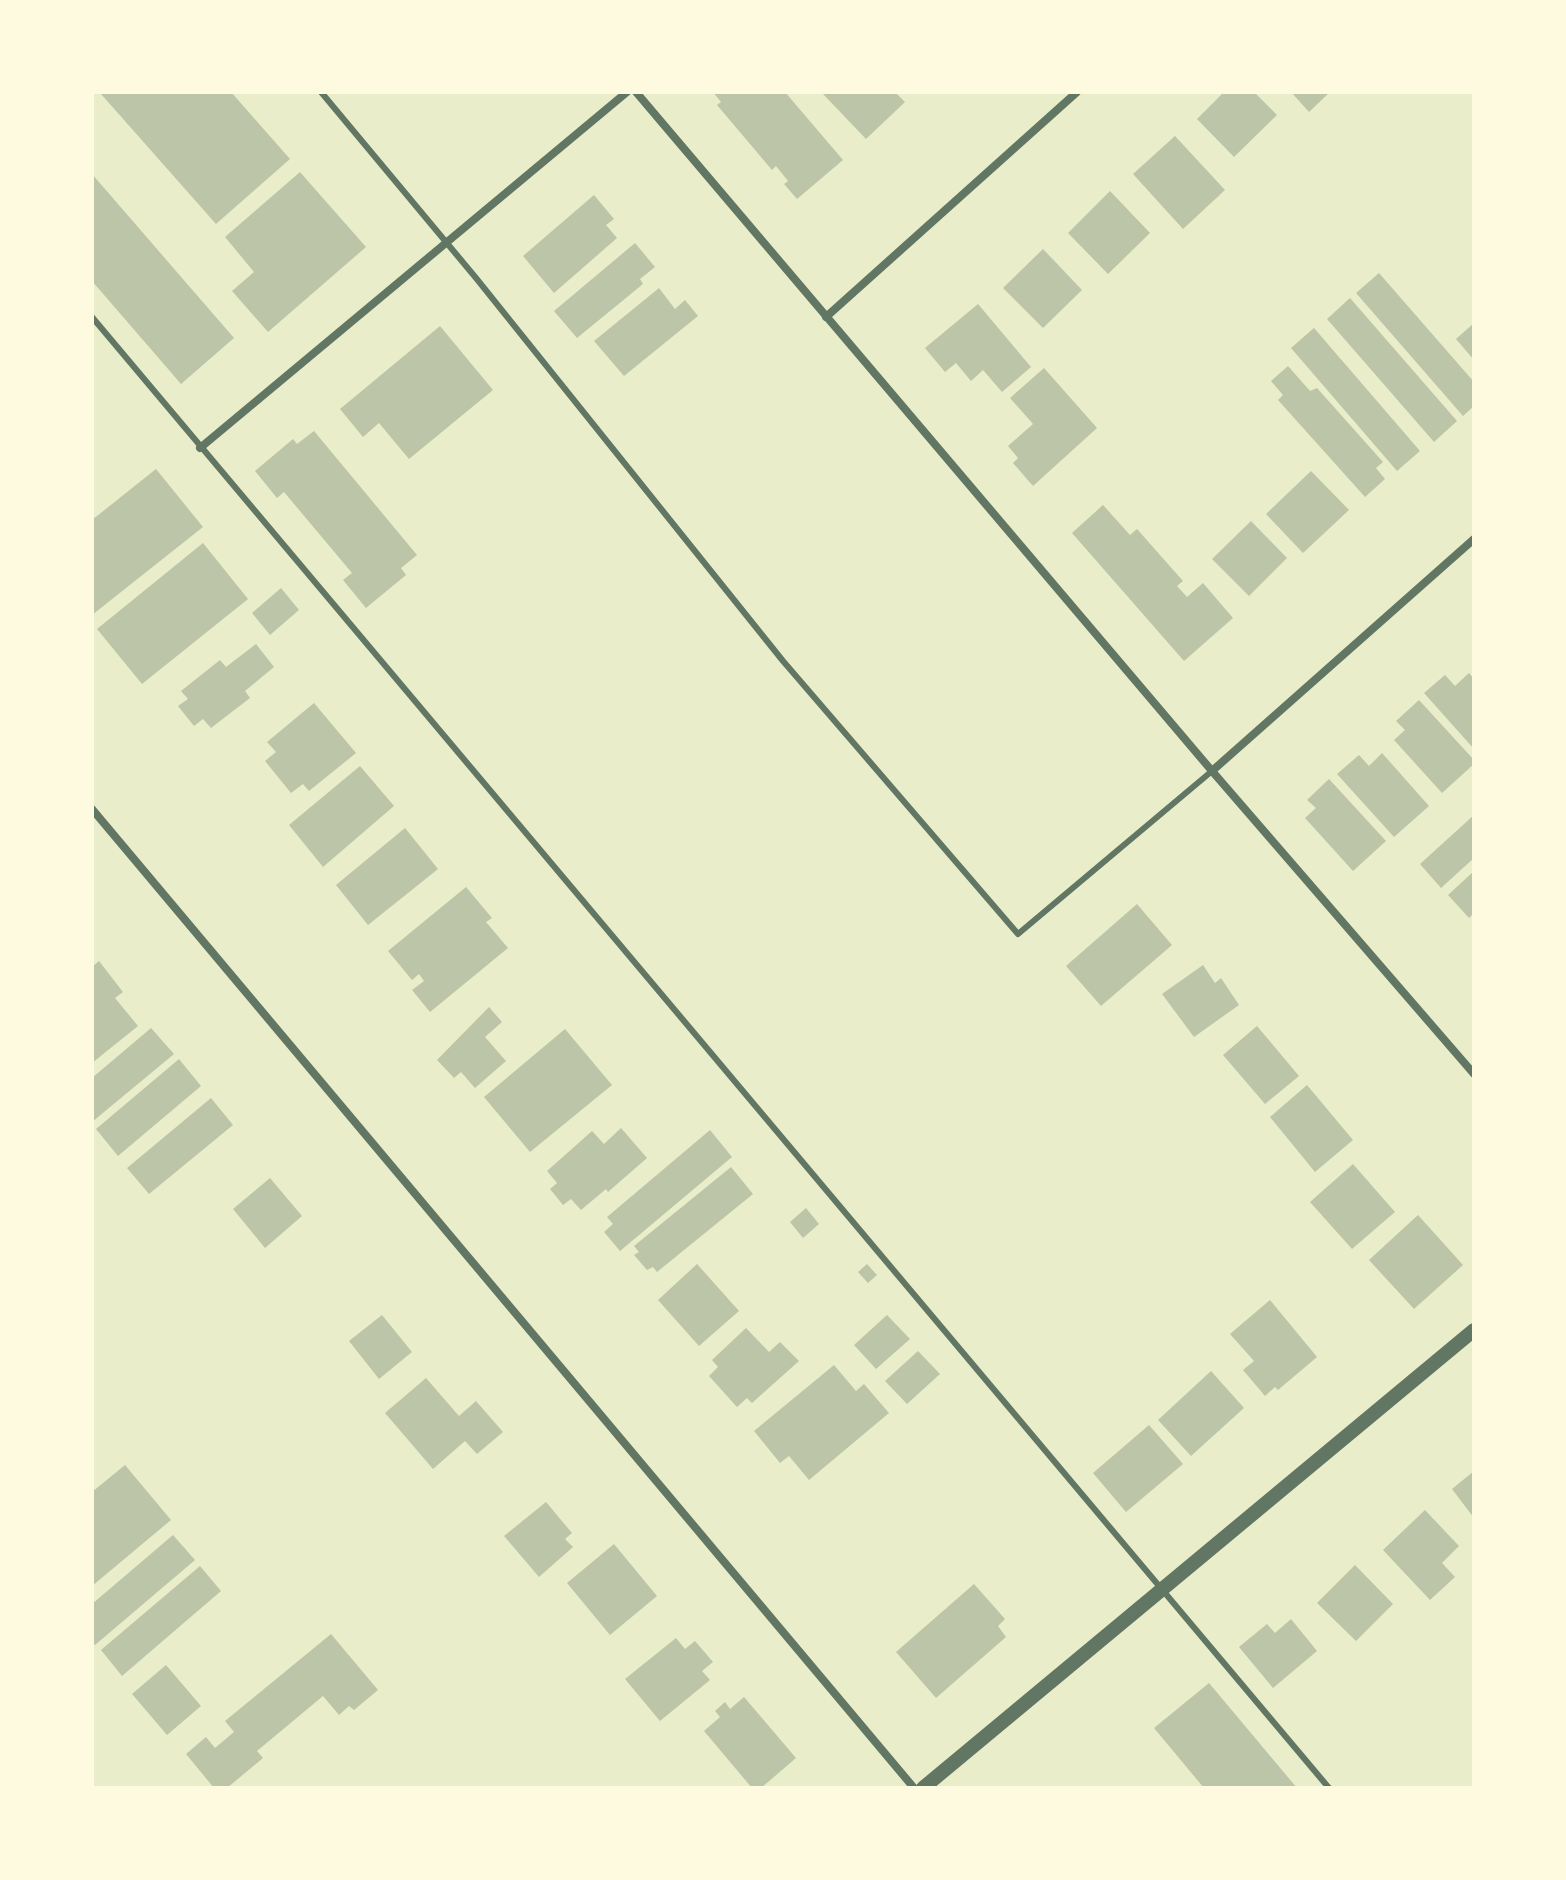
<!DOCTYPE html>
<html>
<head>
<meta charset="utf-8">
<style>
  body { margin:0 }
  #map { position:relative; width:1566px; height:1880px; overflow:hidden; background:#e9edc9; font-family:Helvetica,sans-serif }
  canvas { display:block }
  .frame { position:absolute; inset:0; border:94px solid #fefae0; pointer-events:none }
</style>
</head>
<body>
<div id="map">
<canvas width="1566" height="1880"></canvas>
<div class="frame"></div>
</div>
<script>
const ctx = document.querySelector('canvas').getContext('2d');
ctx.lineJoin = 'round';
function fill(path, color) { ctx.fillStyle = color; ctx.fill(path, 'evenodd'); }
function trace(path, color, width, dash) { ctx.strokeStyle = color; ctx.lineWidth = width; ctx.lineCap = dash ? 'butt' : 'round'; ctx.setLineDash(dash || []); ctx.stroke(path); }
fill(new Path2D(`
  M103,92H231L290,159L216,224L101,94Z
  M713,92H785L843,160L797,199L784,184L788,181L776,166L772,170L717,105L721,102Z
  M826,92H895L905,102L866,139L823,94Z
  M1224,92H1254L1277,115L1234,157L1197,119Z
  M1291,92H1330L1309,112Z
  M1175,136L1225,190L1183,229L1133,174Z
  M300,172L366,247L268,332L232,291L254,272L225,237Z
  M92,174L234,338L181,384L92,281Z
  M1110,191L1150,233L1108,274L1068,233Z
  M594,195L614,219L606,225L617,238L554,293L523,256Z
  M635,243L655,267L640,279L643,284L577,338L554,311Z
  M1043,249L1082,290L1043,328L1003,288Z
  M1379,273L1474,382V406L1463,416L1356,293Z
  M659,288L675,309L685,300L698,316L624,376L594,341Z
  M1350,298L1457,421L1434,442L1327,319Z
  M978,304L1031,367L1002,392L983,370L971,381L956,363L945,372L925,348Z
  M1474,323V360L1456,339Z
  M440,326L493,390L409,459L379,423L363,437L340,409Z
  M1314,328L1420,451L1397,471L1291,348Z
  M1288,366L1310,391L1317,388L1383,462L1376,468L1385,479L1365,497L1278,400L1283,395L1271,381Z
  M1044,368L1097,428L1033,486L1013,463L1018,458L1008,446L1033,424L1010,398Z
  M314,431L417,555L401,568L406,575L366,608L343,580L352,573L284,492L277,498L255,471L293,439L297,444Z
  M156,469L203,527L92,615V520Z
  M1311,471L1349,510L1303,553L1266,514Z
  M1103,505L1130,535L1137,529L1183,581L1177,586L1187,597L1203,583L1233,618L1184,661L1072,533Z
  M1251,521L1287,558L1249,596L1212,559Z
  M203,543L248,599L142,684L97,629Z
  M281,588L299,610L270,635L252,613Z
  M256,644L274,667L245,691L250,698L211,728L203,719L194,726L178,706L188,699L181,691L220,660L226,667Z
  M1469,673L1474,679V749L1424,693L1445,675L1455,686Z
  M1419,700L1474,760V764L1442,793L1394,740L1405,730L1396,721Z
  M314,703L356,753L309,791L303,784L291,793L265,761L276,752L267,742Z
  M1382,753L1429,806L1394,837L1337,774L1359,755L1369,766Z
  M360,766L394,806L323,867L289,825Z
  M1329,779L1386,841L1353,871L1305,818L1316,808L1307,800Z
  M1474,815V858L1441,888L1420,864Z
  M405,828L438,869L368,925L336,885Z
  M1474,871V913L1469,918L1448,895Z
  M466,887L492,918L486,922L508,948L430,1012L412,990L424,981L419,974L412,980L388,951Z
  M1137,904L1172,945L1101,1006L1066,966Z
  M99,961L123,992L115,998L138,1026L92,1063V967Z
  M1203,965L1215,983L1221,978L1239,1005L1194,1037L1162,994Z
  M489,1007L502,1022L485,1037L506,1061L475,1088L461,1072L454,1078L437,1060Z
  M1257,1026L1299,1076L1265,1104L1223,1055Z
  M151,1028L174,1054L92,1122V1078Z
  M565,1029L612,1085L530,1152L484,1097Z
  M179,1059L201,1086L118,1156L96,1129Z
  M1307,1085L1353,1140L1315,1172L1270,1117Z
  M211,1098L233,1125L149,1194L127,1168Z
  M621,1128L647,1158L608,1192L606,1189L581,1210L571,1199L563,1205L550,1189L557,1183L547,1171L592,1131L604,1144Z
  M710,1130L732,1157L620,1251L604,1232L613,1224L607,1217Z
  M1353,1164L1395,1212L1352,1249L1310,1202Z
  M731,1167L753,1194L657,1272L653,1267L647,1270L634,1255L639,1252L634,1246Z
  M270,1178L302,1216L265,1248L233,1209Z
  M806,1208L819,1224L803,1238L790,1222Z
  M1418,1215L1463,1265L1414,1309L1369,1260Z
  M697,1264L739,1311L699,1346L658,1300Z
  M867,1264L877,1275L868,1283L858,1272Z
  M1270,1300L1317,1357L1278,1390L1275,1387L1265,1396L1243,1370L1254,1361L1230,1334Z
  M382,1315L412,1352L379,1379L349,1341Z
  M887,1315L910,1339L876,1369L854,1345Z
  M746,1328L769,1352L780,1342L799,1361L752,1403L747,1398L737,1407L709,1376L718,1367L712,1360Z
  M918,1351L940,1374L907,1404L885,1381Z
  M834,1365L856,1391L864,1384L889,1413L809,1480L789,1456L780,1463L754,1431Z
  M1211,1371L1244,1408L1191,1456L1158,1420Z
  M426,1378L459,1416L476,1401L503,1432L477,1454L465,1441L433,1469L385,1413Z
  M1149,1425L1183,1464L1126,1512L1093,1473Z
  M125,1465L171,1520L92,1586V1492Z
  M1474,1471V1518L1452,1489Z
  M546,1502L572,1533L565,1539L573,1547L539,1577L504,1536Z
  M1425,1510L1459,1546L1442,1563L1455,1577L1430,1600L1383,1550Z
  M173,1535L195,1560L95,1645L92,1641V1604Z
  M614,1544L657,1596L610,1635L567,1583Z
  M1355,1565L1393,1604L1356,1641L1317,1603Z
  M200,1566L221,1591L122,1676L101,1650Z
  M974,1584L1005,1619L998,1626L1006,1637L936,1698L896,1652Z
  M1291,1619L1317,1651L1273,1688L1239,1647L1267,1624L1275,1633Z
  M331,1634L378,1690L354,1710L349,1706L339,1715L323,1696L257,1751L263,1758L227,1788H214L186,1754L206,1737L215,1748L234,1732L225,1721Z
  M676,1638L685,1649L695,1641L713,1662L702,1671L710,1680L660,1721L625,1679Z
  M166,1665L201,1706L167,1735L132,1694Z
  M1209,1683L1297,1788H1204L1154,1728Z
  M744,1697L796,1758L761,1788H752L704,1731L720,1717L715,1711L725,1702L730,1709Z`), '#bcc5a7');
trace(new Path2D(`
  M321,92L476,278L783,661L1018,934L1212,771
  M92,317L1329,1788`), '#617663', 6);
trace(new Path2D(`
  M636,92L1212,771L1474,1074
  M826,317L1077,92
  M200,448L627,92
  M1212,771L1474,539
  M92,809L914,1788`), '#617663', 8);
trace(new Path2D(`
  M923,1788L1474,1330`), '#617663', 14);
</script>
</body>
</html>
